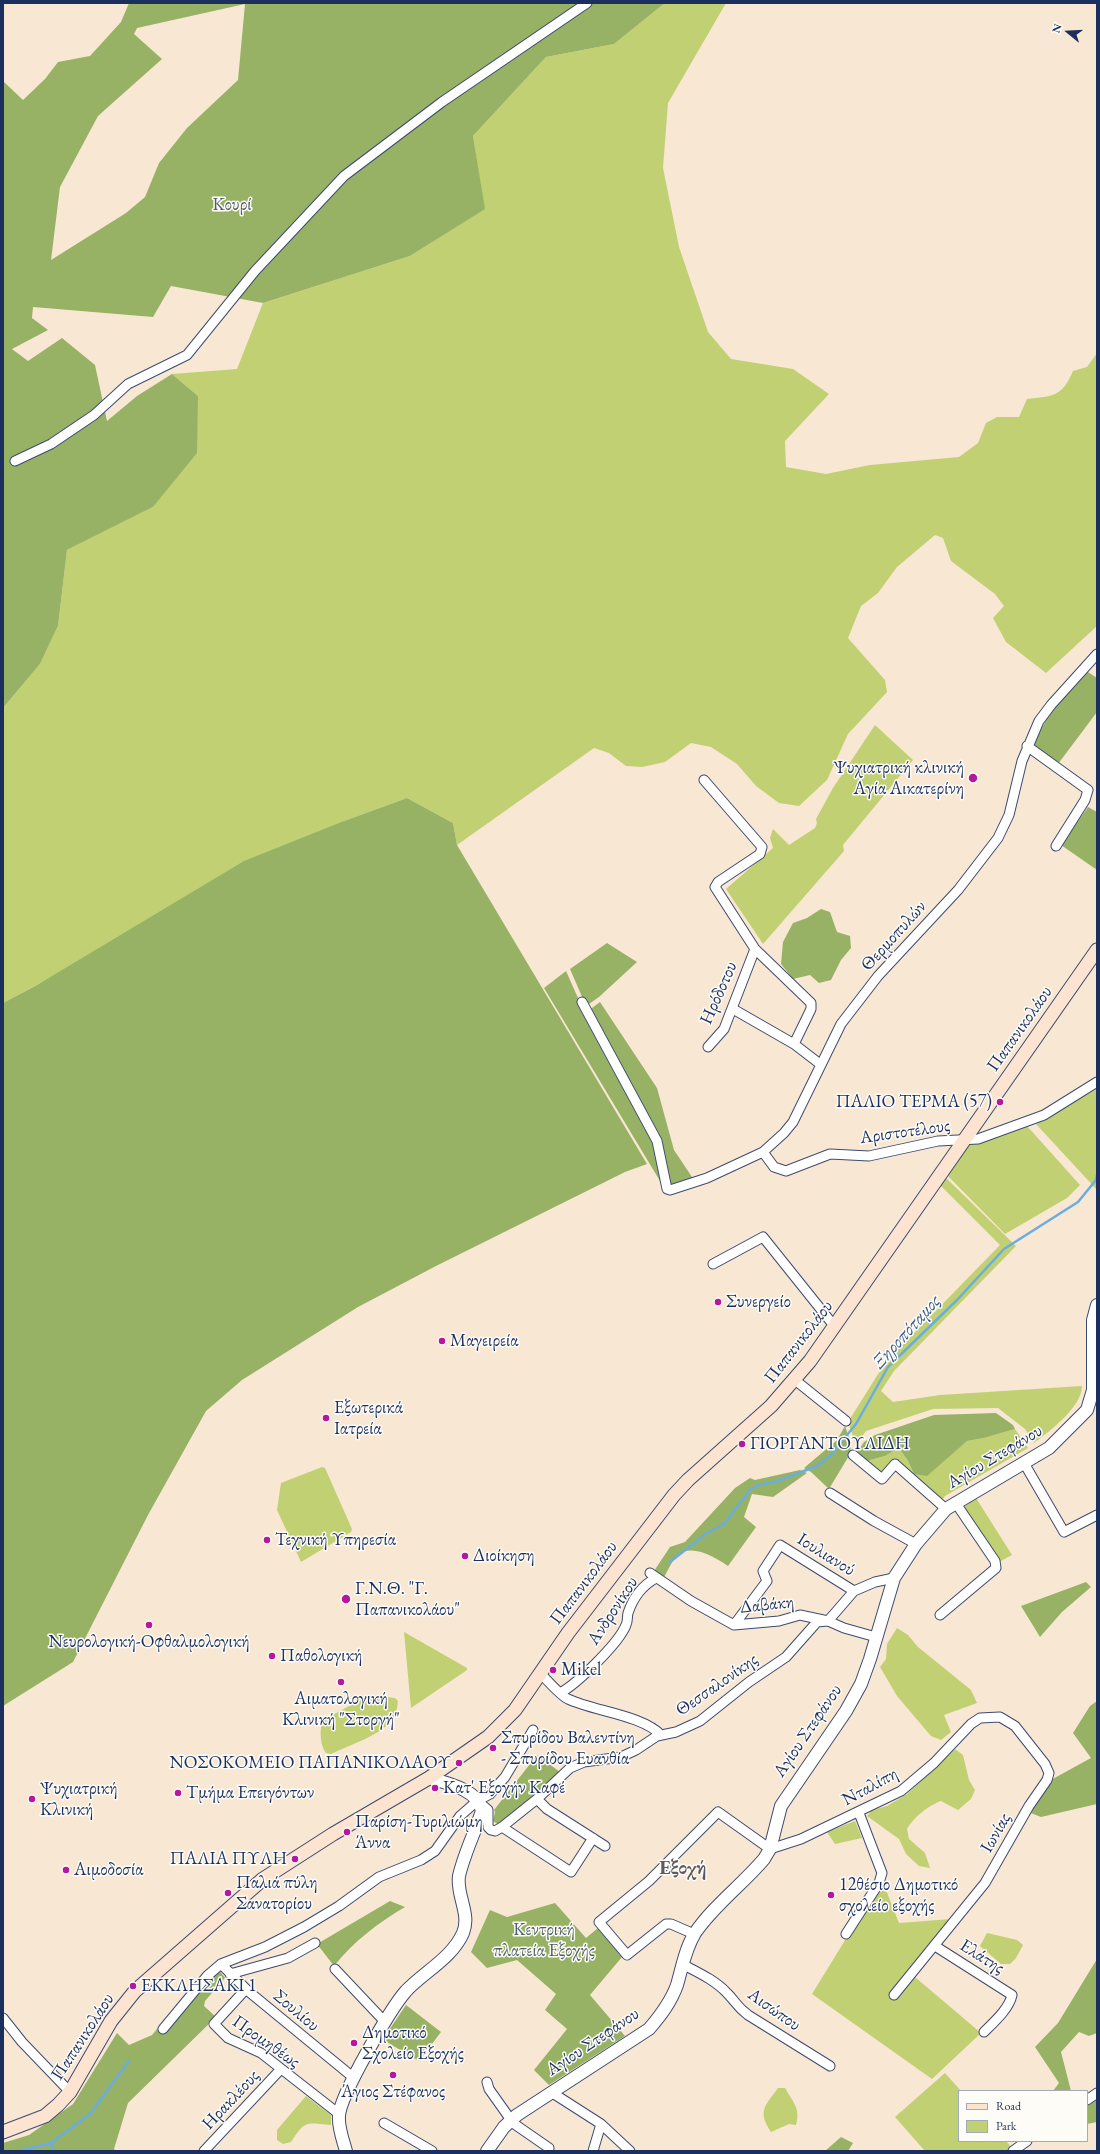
<!DOCTYPE html>
<html>
<head>
<meta charset="utf-8">
<style>
  body { margin:0 }
  #map { position:relative; width:1100px; height:2154px; overflow:hidden; background:#f8e7d3; font-family:"EB Garamond",serif }
  canvas { display:block }
  .frame { position:absolute; inset:0; border:4px solid #1b2f5e; pointer-events:none }
  .legend { position:absolute; left:958px; top:2090px; width:130px; height:52px; box-sizing:border-box; background:#fdfcf7; border:1px solid #a3aaba; margin:0; padding:5px 7px; list-style:none; font-size:12px; color:#1b2f5e }
  .legend li { display:flex; align-items:center; gap:8px; height:20px }
  .legend b { width:20px; border:1px solid #a3aaba }
  .north { position:absolute; left:1048px; top:12px; width:40px; height:40px; -webkit-text-stroke:3px #fdfcf7; paint-order:stroke; rotate:288deg; font-size:11px; font-weight:700; line-height:16px; text-align:center; color:#1b2f5e }
  .north::after { content:''; display:block; margin:auto; width:14px; height:18px; background:#1b2f5e; clip-path:polygon(50% 0,100% 100%,50% 72%,0 100%) }
</style>
</head>
<body>
<div id="map">
<canvas width="1100" height="2154"></canvas>
<div class="frame"></div>
<ul class="legend">
<li><b style="height:5px;background:#fde4d0"></b>Road</li>
<li><b style="height:11px;background:#c1d073"></b>Park</li>
</ul>
<div class="north">N</div>
</div>
<script>
const ctx = document.querySelector('canvas').getContext('2d');
ctx.lineJoin = 'round';
function fill(path, color) { ctx.fillStyle = color; ctx.fill(path, 'evenodd'); }
function trace(path, color, width, dash) { ctx.strokeStyle = color; ctx.lineWidth = width; ctx.lineCap = dash ? 'butt' : 'round'; ctx.setLineDash(dash || []); ctx.stroke(path); }
function write(font, color, halo, rows, align = 'center') {
  ctx.font = font + ' "EB Garamond",serif'; ctx.lineWidth = 3; ctx.setLineDash([]); ctx.textBaseline = 'middle'; ctx.strokeStyle = halo; ctx.fillStyle = color; for (const [text, x, y, turn = 0] of rows) {
    ctx.save(); ctx.translate(x, y); ctx.rotate((+turn || 0) * Math.PI / 180); ctx.textAlign = isNaN(turn) ? turn : align; if (halo) ctx.strokeText(text, 0, 0); ctx.fillText(text, 0, 0); ctx.restore();
  }
}
fill(new Path2D(`
  M665,3H726L668,103L663,168L679,247L708,332L731,359L793,369L829,394L785,441L786,467L826,474L870,465L959,457L978,443L986,423L997,417H1019L1027,399C1053,396 1062,397 1073,371L1087,367L1097,353V626L1046,673L1006,642L993,618L1004,606L995,594L951,561L943,538L935,535L897,567L878,593L861,606L848,638L885,680L887,692L848,734L827,780L799,806L779,803L756,786L737,764L711,747L691,743L665,762L642,767L626,766L609,753L594,748L457,845L453,823L407,798L344,821L3,1003V708L40,664L58,626L67,550L153,507L198,396L172,374L237,369L263,303L410,256L484,209L473,136L546,57L614,44Z
  M875,725L913,760L843,845L844,851L763,944L726,889L773,848L770,838L773,829L789,845L815,828L817,823L816,819L833,788Z
  M1097,1089V1190L1036,1124Z
  M1027,1126L1080,1185L1067,1198L1005,1234L948,1176L970,1144Z
  M945,1177L1016,1246L894,1371L881,1391L893,1402L940,1395L1082,1386C1082,1407 1050,1431 1034,1443L1025,1429L998,1408L933,1409L866,1431L856,1445L848,1422L885,1363L1000,1245L940,1185Z
  M1015,1429L1028,1448L945,1496L942,1500L895,1458L882,1472L867,1461L885,1456L899,1448L908,1461L914,1474L949,1455L967,1441L984,1438Z
  M322,1467L325,1468L352,1529L351,1532L301,1562L277,1510L281,1483Z
  M976,1498L1012,1555L999,1562L964,1507Z
  M897,1628L908,1635L918,1647L971,1690L977,1703L944,1715L951,1732L941,1740L931,1736L897,1696L880,1667L886,1659L887,1644Z
  M404,1632L467,1668V1670L411,1708Z
  M370,1695L395,1698L398,1701C397,1707 397,1713 393,1719C383,1734 348,1746 331,1754L326,1753C320,1746 319,1729 323,1720Z
  M955,1749L963,1755L969,1780L975,1790L971,1799L958,1810L941,1801C929,1805 913,1818 907,1829L909,1839L925,1853L930,1868L919,1866L906,1854L899,1839L867,1816L872,1810L887,1806L907,1794Z
  M855,1821L862,1838L835,1844L827,1832Z
  M882,1880L899,1923L951,1919L909,1972L981,2033L932,2079L812,1994Z
  M987,1933L1017,1940L1023,1945L1016,1958L1010,1964H1001L980,1946Z
  M945,2073L961,2091H959V2141H1006L1012,2148L1008,2151H925L895,2117Z
  M778,2088H785C793,2102 801,2109 796,2125L789,2124L771,2132C757,2111 765,2106 778,2088Z
  M306,2096L331,2115V2125C306,2123 306,2119 291,2142L283,2144L277,2140V2130Z`), '#c1d073');
fill(new Path2D(`
  M129,3H665L614,44L546,57L473,136L485,209L410,256L263,303L171,286L153,317L33,307L32,318L48,330L12,349L28,361L62,338L95,365L107,421L137,396L172,374L198,396L197,453L153,507L67,550L58,626L40,664L3,708V81L23,100L45,79L58,62L90,56L121,22ZM245,4L238,80L187,128L159,163L145,197L126,213L51,260L60,187L98,116L162,59L134,34L137,28Z
  M1085,670L1097,678V712L1058,764L1033,745L1052,709Z
  M407,798L453,823L457,845L647,1164L625,1172L436,1266L358,1307L242,1380L206,1411L148,1515L73,1662L3,1706V1003L37,985L244,861L344,821Z
  M1088,807L1097,812V870L1061,845Z
  M821,909L830,912L837,932L850,936L851,948L841,960L831,980L819,983L810,975L793,979L781,964L783,942L793,923L807,918Z
  M607,943L637,962L599,997L586,1006L570,969Z
  M566,971L582,1007L655,1141L661,1179L660,1181L544,988Z
  M600,1002L657,1088L674,1150L694,1180L669,1187L660,1140L588,1011Z
  M996,1413L1013,1425L1015,1429L984,1438L967,1441L927,1476L914,1474L908,1461L899,1448L885,1456L867,1461L856,1454L864,1442L875,1435L934,1415Z
  M845,1426L851,1443L850,1454L829,1489L811,1472L804,1468L837,1440Z
  M800,1470L807,1473L773,1497L752,1494L744,1517L756,1527L728,1566C716,1558 694,1544 679,1554C672,1559 667,1573 662,1581L652,1574L670,1547L685,1542L735,1488L750,1478L755,1480Z
  M1086,1582L1091,1587L1062,1612L1040,1637L1021,1606Z
  M1097,1701V1804L1041,1817L1031,1813L1049,1781L1091,1758L1073,1733L1090,1706Z
  M537,1755L560,1772L499,1825L493,1821L495,1812L494,1810Z
  M390,1901L405,1907C378,1923 354,1941 334,1966L317,1944Z
  M555,1903L586,1938L598,1928L622,1957L590,1995L625,2036L549,2085L534,2070L567,2029L545,2010L556,1994L517,1960L487,1968L471,1952L490,1910L507,1917Z
  M1097,1959V2033L1089,2036L1079,2032L1061,2052L1071,2091H1053L1059,2083L1035,2047L1058,2023Z
  M215,1965L225,1978L205,2001L204,2006L216,2017L128,2103L114,2149L116,2151H3V2143L29,2135L73,2104L117,2033L129,2045L152,2035L197,1980Z
  M406,2005L441,2032L419,2061L385,2041L387,2033Z
  M1097,2095V2122L1087,2124V2103Z
  M841,2137L853,2143L848,2151H825Z`), '#98b265');
trace(new Path2D(`
  M670,1562L707,1533L724,1524L750,1490L758,1485L778,1481L817,1466L830,1456L856,1424L888,1367L957,1300L1004,1249L1078,1202L1096,1180L1097,1175
  M51,2143L54,2151
  M18,2151L51,2143L90,2114L129,2061`), '#6aaddf', 2.5);
const minor = new Path2D(`
  M15,461L51,444L94,415L128,384L187,355L255,271L344,176L442,102L587,3
  M1027,746L1088,790L1085,800L1056,846
  M704,780L762,847L760,854L718,882L715,887L755,949L811,1003V1009L794,1044
  M582,1002L657,1141L667,1189L670,1190L707,1178L763,1152L784,1133L793,1122L841,1024L878,976L958,890L998,838L1009,815L1022,761L1039,721L1051,705L1097,654
  M733,1009L794,1044L820,1064
  M708,1047L724,1029L755,949
  M763,1152L774,1167L786,1171L830,1154L869,1156L938,1141L978,1139L1044,1115L1097,1082
  M713,1264L763,1237L835,1327
  M795,1380L846,1421
  M853,1455L882,1479L895,1464L946,1509
  M1024,1463L1064,1532L1097,1515
  M830,1493L874,1521L916,1544
  M650,1573L691,1601L734,1625L779,1621L800,1615L828,1621L844,1628L876,1637
  M940,1615L996,1568L995,1561L955,1502
  M734,1625L767,1581L763,1571L780,1545L854,1591
  M541,1674C548,1681 561,1696 568,1699C593,1711 642,1715 661,1735
  M560,1693C577,1684 619,1643 626,1625C628,1621 627,1617 628,1613C633,1598 643,1585 656,1578
  M537,1799L547,1809L605,1846
  M481,1804L488,1810V1827L491,1830L495,1831L502,1827L537,1799L570,1768L584,1762L621,1757L636,1750L657,1736L676,1732L700,1721L749,1682L786,1657L817,1622L828,1621L854,1591L875,1582L894,1578
  M502,1827L571,1872L593,1838
  M694,1934L671,1924H666L627,1955L599,1922L649,1881L718,1812L770,1849L801,1839L901,1791L934,1763L971,1724L980,1718L1000,1717L1015,1726L1045,1764L1049,1773L1047,1780L1029,1806L985,1883L894,1995
  M846,1934L879,1883L882,1873L859,1813
  M935,1946L1012,1995C1009,2009 994,2022 984,2032
  M221,1964L248,1991L354,2078
  M682,1964C697,1972 715,1980 727,1993C736,2002 737,2007 748,2015L830,2066
  M335,1969L385,2022
  M230,1974L288,1958L315,1943
  M246,1989L214,2024L228,2038L261,2053L339,2114
  M3,2018L22,2042L70,2092
  M163,2029L207,1976L221,1964L265,1947L304,1927L339,1906L379,1877L421,1860L435,1851L460,1816L477,1801L490,1794L505,1777L533,1730
  M487,2082L489,2089L511,2120
  M551,2092L601,2124L630,2151
  M1087,2100L1097,2093
  M510,2121L549,2148L548,2151
  M384,2123L432,2151
  M204,2151L280,2070
  M593,2151L601,2124
  M1013,2151L1027,2141`);
const tertiary = new Path2D(`
  M346,2151C343,2140 338,2127 339,2116C340,2095 391,2008 406,1991C424,1972 452,1958 463,1933C471,1914 456,1895 459,1876C464,1854 475,1832 482,1811C478,1789 446,1783 429,1778
  M487,2151L504,2127L517,2115L649,2029C661,2015 671,2002 677,1985C682,1968 685,1949 695,1933C714,1905 742,1885 764,1859L770,1849L781,1806L846,1711L861,1684L870,1659L894,1578L916,1544L946,1509L1049,1448L1087,1410L1093,1390V1320L1097,1305`);
const secondary = new Path2D(`
  M3,2132L45,2116L58,2105L70,2092L111,2021L135,1991L263,1879L333,1834L429,1778L488,1737L515,1710L568,1633L674,1495L688,1480L771,1406L810,1361L1097,950`);
trace(minor, '#3c4b70', 11);
trace(tertiary, '#3c4b70', 14);
trace(secondary, '#3c4b70', 15);
trace(minor, '#fff', 9);
trace(tertiary, '#fff', 12);
trace(secondary, '#fde4d0', 13);
for (const [x, y, r, color] of [
  [973,778,5,"#b5179e"],
  [1000,1102,4,"#b5179e"],
  [718,1302,4,"#b5179e"],
  [442,1341,4,"#b5179e"],
  [326,1418,4,"#b5179e"],
  [742,1444,4,"#b5179e"],
  [267,1540,4,"#b5179e"],
  [465,1556,4,"#b5179e"],
  [346,1599,5,"#b5179e"],
  [149,1625,4,"#b5179e"],
  [272,1656,4,"#b5179e"],
  [553,1670,4,"#b5179e"],
  [341,1682,4,"#b5179e"],
  [493,1748,4,"#b5179e"],
  [459,1763,4,"#b5179e"],
  [435,1788,4,"#b5179e"],
  [178,1793,4,"#b5179e"],
  [32,1799,4,"#b5179e"],
  [347,1832,4,"#b5179e"],
  [295,1859,4,"#b5179e"],
  [66,1870,4,"#b5179e"],
  [228,1893,4,"#b5179e"],
  [831,1895,4,"#b5179e"],
  [133,1986,4,"#b5179e"],
  [354,2043,4,"#b5179e"],
  [393,2075,4,"#b5179e"]
]) { const dot = new Path2D(); dot.arc(x, y, r, 0, 2 * Math.PI); ctx.fillStyle = color; ctx.fill(dot); trace(dot, '#fdfcf7', 1.5); }
write('18px', '#4d5f64', '#fdfcf7', [
  ["Κουρί",232,205],
  ["Κεντρική",544,1930],
  ["πλατεία Εξοχής",544,1951]
]);
write('18px', '#1b2f5e', '#fdfcf7', [
  ["Ψυχιατρική κλινική",964,768,"right"],
  ["Αγία Αικατερίνη",964,789,"right"],
  ["ΠΑΛΙΟ ΤΕΡΜΑ (57)",992,1102,"right"],
  ["Συνεργείο",726,1302],
  ["Μαγειρεία",450,1341],
  ["Εξωτερικά",334,1408],
  ["Ιατρεία",334,1429],
  ["ΓΙΟΡΓΑΝΤΟΥΛΙΔΗ",750,1444],
  ["Τεχνική Υπηρεσία",275,1540],
  ["Διοίκηση",473,1556],
  ["Γ.Ν.Θ. \"Γ.",355,1589],
  ["Παπανικολάου\"",355,1610],
  ["Νευρολογική-Οφθαλμολογική",149,1642,"center"],
  ["Παθολογική",280,1656],
  ["Mikel",561,1670],
  ["Αιματολογική",341,1699,"center"],
  ["Κλινική \"Στοργή\"",341,1720,"center"],
  ["Σπυρίδου Βαλεντίνη",501,1738],
  ["- Σπυρίδου Ευανθία",501,1759],
  ["ΝΟΣΟΚΟΜΕΙΟ ΠΑΠΑΝΙΚΟΛΑΟΥ",451,1763,"right"],
  ["Κατ' Εξοχήν Καφέ",443,1788],
  ["Ψυχιατρική",40,1789],
  ["Κλινική",40,1810],
  ["Τμήμα Επειγόντων",186,1793],
  ["Παρίση-Τυριλιώμη",355,1822],
  ["Άννα",355,1843],
  ["ΠΑΛΙΑ ΠΥΛΗ",287,1859,"right"],
  ["Αιμοδοσία",74,1870],
  ["Παλιά πύλη",236,1883],
  ["Σανατορίου",236,1904],
  ["12θέσιο Δημοτικό",839,1885],
  ["σχολείο εξοχής",839,1906],
  ["ΕΚΚΛΗΣΑΚΙ 1",141,1986],
  ["Δημοτικό",362,2033],
  ["Σχολείο Εξοχής",362,2054],
  ["Άγιος Στέφανος",393,2092,"center"]
], 'left');
write('18px', '#1b2f5e', '#fdfcf7', [
  ["Θερμοπυλών",894,936,-48],
  ["Ηρόδοτου",719,993,-66],
  ["Παπανικολάου",1020,1029,-55],
  ["Αριστοτέλους",905,1132,-8],
  ["Παπανικολάου",799,1342,-52],
  ["Αγίου Στεφάνου",995,1457,-31],
  ["Ιουλιανού",826,1555,32],
  ["Παπανικολάου",584,1583,-53],
  ["Δαβάκη",767,1605,-6],
  ["Ανδρονίκου",613,1611,-57],
  ["Θεσσαλονίκης",717,1685,-35],
  ["Αγίου Στεφάνου",808,1731,-56],
  ["Νταλίπη",870,1787,-29],
  ["Ιωνίας",996,1833,-60],
  ["Ελάτης",982,1957,32],
  ["Αισώπου",774,2010,35],
  ["Σουλίου",296,2011,40],
  ["Παπανικολάου",83,2037,-57],
  ["Προμηθέως",266,2042,35],
  ["Αγίου Στεφάνου",593,2042,-34],
  ["Ηρακλέους",231,2100,-47]
]);
write('italic 19px', '#375b8b', '#fdfcf7', [
  ["Ξηροπόταμος",907,1332,-48]
]);
write('bold 20px', '#5f595e', '#fdfcf7', [
  ["Εξοχή",683,1869]
]);
</script>
</body>
</html>
